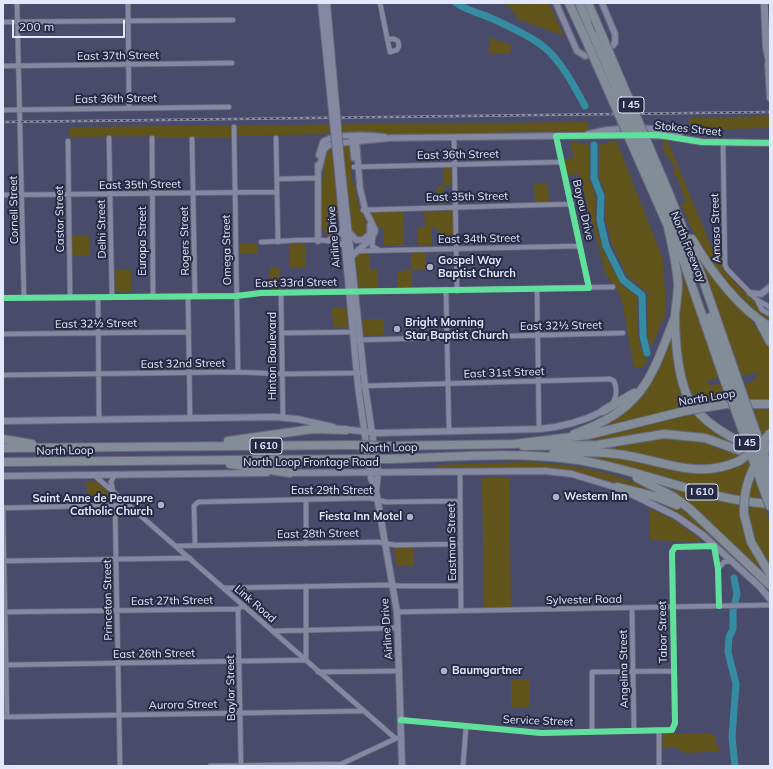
<!DOCTYPE html>
<html>
<head>
<meta charset="utf-8">
<style>
  body { margin:0 }
  #map { position:relative; width:773px; height:769px; overflow:hidden; background:#484b6a; font-family:Mulish,sans-serif }
  canvas { display:block }
  .frame { position:absolute; inset:0; border:4px solid #e3e7fc; pointer-events:none }
  .scale { position:absolute; left:12px; top:20px; width:113px; height:18px; box-sizing:border-box; border:2px solid #e3e7fc; border-top:0; padding-left:5px; font-size:12px; line-height:14px; white-space:nowrap; color:#e3e7fc; -webkit-text-stroke:3px #262a44; paint-order:stroke }
</style>
</head>
<body>
<div id="map">
<canvas width="773" height="769"></canvas>
<div class="frame"></div>
<div class="scale">200 m</div>
</div>
<script>
const ctx = document.querySelector('canvas').getContext('2d');
ctx.lineJoin = 'round';
function fill(path, color) { ctx.fillStyle = color; ctx.fill(path, 'evenodd'); }
function trace(path, color, width, dash) { ctx.strokeStyle = color; ctx.lineWidth = width; ctx.lineCap = dash ? 'butt' : 'round'; ctx.setLineDash(dash || []); ctx.stroke(path); }
function write(font, color, halo, rows, align = 'center') {
  ctx.font = font + ' Mulish,sans-serif'; ctx.lineWidth = 4; ctx.setLineDash([]); ctx.textBaseline = 'middle'; ctx.strokeStyle = halo; ctx.fillStyle = color; for (const [text, x, y, turn = 0] of rows) {
    ctx.save(); ctx.translate(x, y); ctx.rotate((+turn || 0) * Math.PI / 180); ctx.textAlign = isNaN(turn) ? turn : align; if (halo) ctx.strokeText(text, 0, 0); ctx.fillText(text, 0, 0); ctx.restore();
  }
}
fill(new Path2D(`
  M507,3H549L564,36L518,19L510,7L505,6Z
  M489,37L511,45L510,54H489Z
  M768,116L770,117V128L689,130V118Z
  M588,122L589,131L392,135L373,133L236,136V128L232,127L231,138H153V136H148L69,137V127Z
  M616,140L663,259L666,312L651,348L648,336L647,292L627,276L612,244L605,219L606,195L599,177V145Z
  M664,140H667L716,258L723,257L722,266L725,271L750,296L760,310L770,315V325L723,279L698,243L681,204L686,202L677,177L673,174L675,167L666,155L663,149Z
  M570,141L589,145V179L596,197L595,220L602,248L620,283L637,297C637,317 635,342 647,360L643,368L634,367L621,296L606,275L579,174L568,175L564,159L574,158Z
  M347,145L350,147L352,180H353L358,202L369,227L368,232L364,236L357,237L352,233L344,161L333,163L339,217L331,218L332,233L338,232L331,236H328L322,228L321,197L325,152L330,146Z
  M444,168H451V186H444L445,204H438V186H444Z
  M534,184H548L549,201L535,202Z
  M424,209L453,210V244L439,245L438,227H432V245L418,246V228L425,227Z
  M403,210L404,246H383V228H377L371,216L372,212Z
  M89,235L90,256H72V236Z
  M257,243L258,254H238V244Z
  M290,244H306V267H290Z
  M411,251H426V270H412V289H398V271L411,270Z
  M360,252H369L370,270H377V289H359L355,256Z
  M700,259L754,324L769,346L770,399H750L745,384C753,382 756,380 758,372L742,376Z
  M270,267H280V289L270,290Z
  M114,270H131V292H115Z
  M681,270L719,377L705,382L712,385L721,384L727,400L698,404L686,381L679,348Z
  M332,307H346L349,328H333Z
  M361,319H384V335L363,336Z
  M672,333L691,406L587,432L626,410Z
  M752,406H770V428L763,437Z
  M696,412L743,445L744,449C711,434 677,427 640,433C618,436 597,442 574,442Z
  M655,437L707,441L744,455L729,462L698,468L597,447Z
  M592,456L620,457L681,472L705,474L725,470L748,459L770,467V502L731,496L588,457Z
  M527,462C576,464 621,473 664,496L580,473L555,469H415L436,468V465Z
  M482,478H509L511,607H484Z
  M96,481L118,501V502H88L87,486L86,485L85,482Z
  M656,483L740,505L761,565L758,568L734,546Z
  M639,495L677,506L688,513L761,580L770,589V594C732,553 691,518 639,495Z
  M746,506L765,508L770,522V568C759,549 747,528 746,506Z
  M649,508L674,520L701,540L700,542L650,540Z
  M397,547H413L414,566H397L394,549Z
  M511,679H530V707H511Z
  M702,733L711,734L716,737V744L721,751L687,753L679,751V748H662L663,734Z`), '#60541b');
trace(new Path2D(`
  M456,3C467,11 481,13 493,19C510,27 529,35 544,47C562,62 574,86 585,106
  M594,145V178L601,196L600,220L606,246L623,280L642,295L643,336L647,353
  M734,578L737,594L733,611V629L729,637L728,652L736,684L732,737L735,766`), '#348ca2', 7);
const minor = new Path2D(`
  M17,3L24,298
  M128,3L129,108
  M380,3L390,52L397,50L399,46L398,41L394,39H387
  M3,22L233,20
  M3,66L232,63
  M3,110L229,107
  M234,127L238,372
  M556,136L589,288
  M454,137L457,291
  M109,138L112,297
  M152,138L153,297
  M276,138L278,242
  M192,139L195,296
  M68,141L70,297
  M723,143L725,265L727,269L757,300L770,307
  M354,167L561,162
  M277,179L318,178
  M3,195L277,192
  M363,210L572,204
  M373,238L372,246L379,250
  M328,240L341,233L343,227
  M261,242C279,242 333,235 345,247
  M357,251L580,246
  M537,289L539,429
  M446,291L449,432
  M281,294L283,417
  M188,296L190,419
  M98,297L99,420
  M3,298L236,296L261,293L613,287
  M757,300L762,310L770,314
  M282,333L355,332
  M3,334L189,332
  M357,340L623,333
  M3,375L238,372L282,374L360,373
  M362,386L610,379L614,381C617,388 617,397 612,404
  M460,473L461,611
  M94,475L395,738
  M113,491L111,482L115,474
  M306,500V544
  M115,506L120,766
  M3,507L7,717
  M3,508L129,505
  M195,545L194,506L198,502L370,498L386,502L460,501
  M176,546L378,542L395,545L461,544
  M3,561L190,558
  M718,569L724,562L731,561
  M224,588L385,585L402,586H461
  M238,609L241,766
  M632,609L634,730
  M3,612L238,609L243,606
  M397,612L770,605
  M273,631L398,628
  M3,665L306,660V586
  M318,672L400,671
  M3,717L363,711
  M401,720L541,733L672,730L675,723L672,552L675,547L714,546L718,569L719,606
  M659,730V766
  M592,731V672L674,671
  M339,765L397,738
  M210,766L342,764
  M463,766L466,727`);
const tertiary = new Path2D(`
  M556,3L577,51L585,56L612,46L615,43V34L602,3
  M640,128L663,130L680,136
  M588,134L606,130L627,128
  M643,135L666,136L702,142L770,143
  M352,138L354,158
  M319,155L323,142C333,133 371,135 385,137
  M318,165V241
  M319,169L324,149L329,145L340,143L391,138L630,135
  M349,232L356,240H363L370,234V225
  M351,257C359,248 373,241 375,230L365,209L360,188L356,138
  M750,293L761,294L770,287`);
const secondary = new Path2D(`
  M321,3L328,72
  M327,3L333,71
  M764,3L766,48L770,67
  M768,64L770,98
  M337,162L358,386L371,478L376,491L397,612L402,766
  M341,162L365,386L378,473L376,491
  M3,421L275,417L297,419L333,427
  M342,429L378,433L539,429C563,427 582,422 603,411
  M286,473L545,471L572,474L621,489
  M3,476L267,473
  M629,493L676,516L703,535L760,587L770,599`);
const motorway = new Path2D(`
  M569,3L585,38
  M579,3L593,35
  M588,3L595,19
  M668,191L702,277L737,378
  M661,193L694,270
  M655,197L683,260L724,379
  M668,227C672,246 677,266 678,284C678,295 676,305 675,315C675,340 678,386 693,406C712,431 742,443 770,454
  M692,239C710,270 739,309 770,327
  M710,317L731,378
  M759,321L770,342
  M708,407L727,404H770
  M603,411L634,393
  M574,434C642,409 650,382 674,319
  M3,439L32,444
  M228,441L313,429L346,430
  M388,446L514,444L588,435L685,411
  M523,446L597,445L664,434L705,438L755,456
  M3,448L351,445
  M553,454C574,452 596,451 617,454C661,459 695,481 739,461
  M390,459C451,457 519,451 578,460C643,470 704,500 770,504
  M3,462L353,459
  M230,464L290,473
  M637,478L674,497L690,509L770,585
  M617,487L657,497L677,505
  M744,514L751,542L770,574`);
trace(minor, '#66677f', 6);
trace(tertiary, '#66677f', 8);
trace(secondary, '#66677f', 8);
trace(motorway, '#66677f', 10);
trace(minor, '#8488a1', 4.5);
trace(tertiary, '#8488a1', 5.5);
trace(secondary, '#8488a1', 6);
trace(motorway, '#828d97', 8);
trace(new Path2D(`
  M767,3L770,59`), '#8a8da4', 1);
const rail = new Path2D(`
  M3,122L770,112`);
trace(rail, '#8a8da4', 2.5);
trace(rail, '#262a44', 1, [3]);
const secondaryBridge = new Path2D(`
  M333,71L341,162
  M328,72L337,162`);
const motorwayBridge = new Path2D(`
  M595,19L668,191
  M593,35L661,193
  M585,38L655,197
  M731,378L770,490
  M737,378L770,472
  M724,379L770,507
  M685,411L708,407
  M351,445L388,446
  M353,459H390
  M739,461L758,448L770,433
  M744,514C743,487 751,465 770,446`);
trace(secondaryBridge, '#66677f', 8, []);
trace(motorwayBridge, '#66677f', 10, []);
trace(secondaryBridge, '#8488a1', 6);
trace(motorwayBridge, '#828d97', 8);
trace(new Path2D(`
  M3,298L236,296L261,293L589,288L556,136L658,135L702,142L770,143
  M401,720L541,733L672,730L675,723L672,552L675,547L714,546L718,569L719,606`), '#60e19b', 6);
for (const [x, y, r, color] of [
  [430,267,4,"#adb0c9"],
  [397,329,4,"#adb0c9"],
  [556,497,4,"#adb0c9"],
  [161,505,4,"#adb0c9"],
  [410,517,4,"#adb0c9"],
  [444,671,4,"#adb0c9"]
]) { const dot = new Path2D(); dot.arc(x, y, r, 0, 2 * Math.PI); ctx.fillStyle = color; ctx.fill(dot); trace(dot, '#262a44', 1.5); }
for (const [x, y, w] of [
  [631,105,26],
  [747,443,26],
  [266,446,32],
  [702,492,32]
]) { const box = new Path2D(); box.roundRect(x - w / 2, y - 8, w, 16, 3); ctx.fillStyle = '#262a44'; ctx.fill(box); trace(box, '#e3e7fc', 1); }
write('bold 10px', '#e3e7fc', null, [
  ["I 45",631,105],
  ["I 45",747,443],
  ["I 610",266,446],
  ["I 610",702,492]
]);
write('11px', '#e3e7fc', '#262a44', [
  ["East 37th Street",118,56,-1],
  ["East 36th Street",116,99,-1],
  ["Stokes Street",688,129,6],
  ["East 36th Street",458,155,-1],
  ["East 35th Street",140,185,-1],
  ["East 35th Street",467,197,-1],
  ["Cornell Street",14,210,-91],
  ["Bayou Drive",583,210,77],
  ["Castor Street",60,219,-91],
  ["Amasa Street",716,228,-92],
  ["Delhi Street",102,229,-91],
  ["Airline Drive",334,237,-95],
  ["East 34th Street",479,239,-1],
  ["Europa Street",143,241,-90],
  ["Rogers Street",185,241,-91],
  ["North Freeway",688,247,68],
  ["Omega Street",227,250,-91],
  ["East 33rd Street",296,283,-1],
  ["East 32½ Street",96,324,-1],
  ["East 32½ Street",561,326,-1],
  ["Hinton Boulevard",273,356,-90],
  ["East 32nd Street",183,364,-1],
  ["East 31st Street",504,373,-2],
  ["North Loop",707,398,-9],
  ["North Loop",389,448,-1],
  ["North Loop",65,451,-1],
  ["North Loop Frontage Road",311,463],
  ["East 29th Street",332,491],
  ["East 28th Street",318,534,-1],
  ["Eastman Street",452,542,-91],
  ["Princeton Street",108,600,-91],
  ["Sylvester Road",584,600,-1],
  ["East 27th Street",172,601,-1],
  ["Link Road",255,604,41],
  ["Airline Drive",387,629,-94],
  ["Tabor Street",663,632,-91],
  ["East 26th Street",154,654,-1],
  ["Angelina Street",624,669,-91],
  ["Baylor Street",231,688,-91],
  ["Aurora Street",183,705,-1],
  ["Service Street",538,721,2]
]);
write('bold 11px', '#e3e7fc', '#262a44', [
  ["Gospel Way",438,261],
  ["Baptist Church",438,274],
  ["Bright Morning",405,323],
  ["Star Baptist Church",405,336],
  ["Western Inn",564,497],
  ["Saint Anne de Peaupre",153,499,"right"],
  ["Catholic Church",153,512,"right"],
  ["Fiesta Inn Motel",402,517,"right"],
  ["Baumgartner",452,671]
], 'left');
</script>
</body>
</html>
